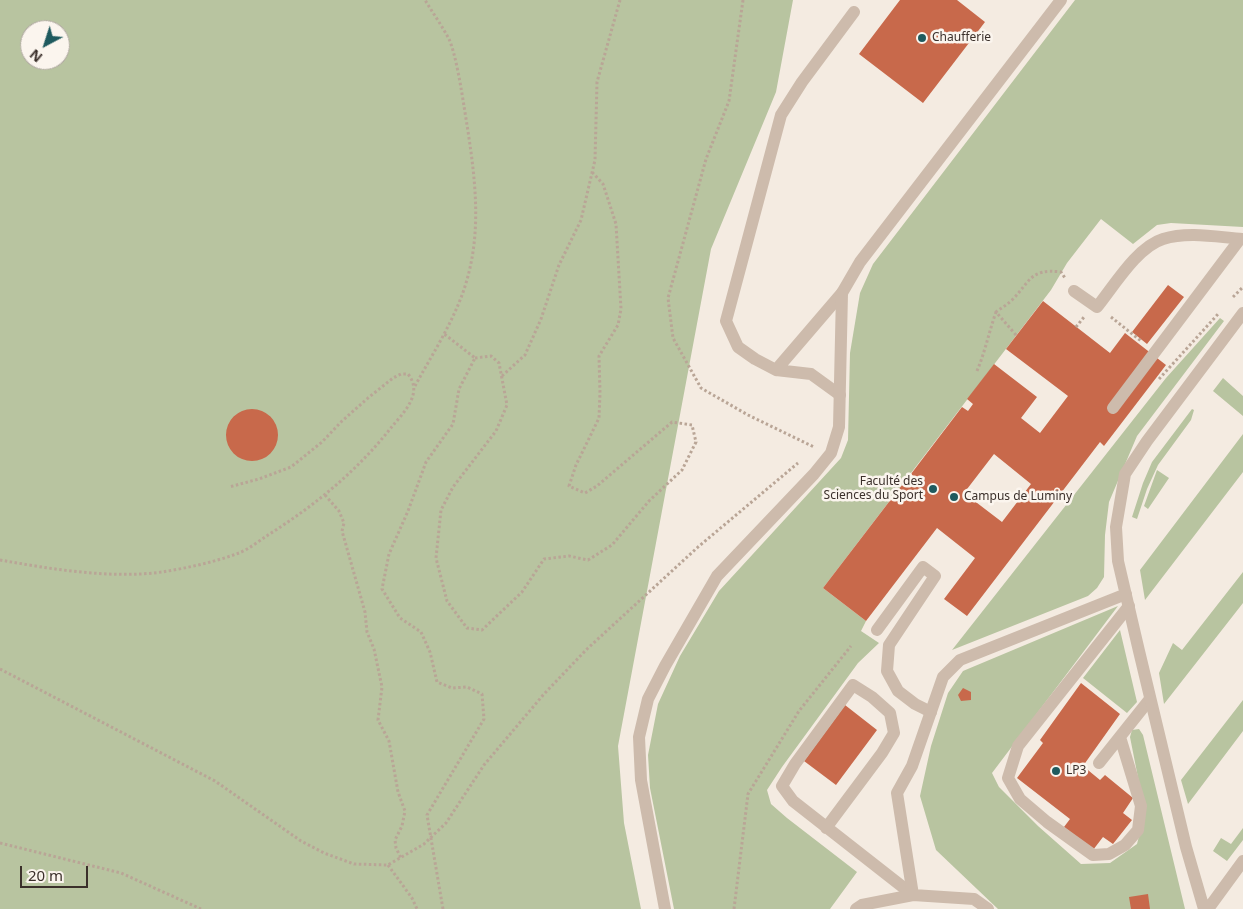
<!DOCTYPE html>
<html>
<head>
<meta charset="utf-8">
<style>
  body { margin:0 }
  #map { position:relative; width:1243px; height:909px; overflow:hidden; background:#f4ebe1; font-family:"Noto Sans",sans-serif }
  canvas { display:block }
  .north { position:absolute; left:20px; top:20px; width:50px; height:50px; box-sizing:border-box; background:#fbf5ee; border:1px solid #aea6a0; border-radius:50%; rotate:220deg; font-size:14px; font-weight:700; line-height:20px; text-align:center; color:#3b302b }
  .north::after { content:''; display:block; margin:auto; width:18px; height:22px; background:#1f5a5e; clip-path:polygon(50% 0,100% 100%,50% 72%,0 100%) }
  .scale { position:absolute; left:20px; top:866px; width:68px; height:22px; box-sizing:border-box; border:2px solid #3b302b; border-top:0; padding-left:6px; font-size:15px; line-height:18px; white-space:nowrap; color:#3b302b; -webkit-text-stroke:4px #fbf5ee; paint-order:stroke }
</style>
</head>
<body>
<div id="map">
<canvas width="1243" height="909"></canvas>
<div class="north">N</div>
<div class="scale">20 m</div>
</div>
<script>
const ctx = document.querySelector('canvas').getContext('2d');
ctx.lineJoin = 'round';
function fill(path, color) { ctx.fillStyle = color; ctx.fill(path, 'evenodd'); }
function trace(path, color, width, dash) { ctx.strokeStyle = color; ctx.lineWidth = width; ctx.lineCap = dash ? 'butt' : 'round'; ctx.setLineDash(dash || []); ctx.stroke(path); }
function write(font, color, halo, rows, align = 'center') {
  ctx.font = font + ' "Noto Sans",sans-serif'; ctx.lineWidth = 5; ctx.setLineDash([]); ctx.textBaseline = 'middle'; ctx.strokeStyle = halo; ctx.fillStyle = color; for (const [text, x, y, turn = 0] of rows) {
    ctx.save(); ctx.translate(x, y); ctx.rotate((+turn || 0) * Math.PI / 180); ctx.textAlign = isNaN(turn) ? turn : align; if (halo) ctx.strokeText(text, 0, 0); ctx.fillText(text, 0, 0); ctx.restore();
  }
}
fill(new Path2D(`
  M0,0H793L776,92L711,249L618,746L624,823L641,909H0ZM30,30H60V60H30Z
  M1075,0H1243V227L1171,223L1157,225L1133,244L1101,219L1067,263L1051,290L823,588L866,621L861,631L879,643L858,663L782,767L767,790L771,804L787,818L857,872L830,909H674L650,788L648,755L658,704L680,656L719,591L841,458L848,440L850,353L860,293L873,264Z
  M1220,318L1224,321L1137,436L1109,502L1105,535L1104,577L1097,588L1088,596L952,650L1166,378Z
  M1223,378L1243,396V416L1213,391Z
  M1192,409L1194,410L1191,420L1158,465L1147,489L1137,519L1132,517L1143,483L1152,462Z
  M1243,434V472L1145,600L1140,570Z
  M1157,470L1169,478L1148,509L1144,506Z
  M1243,572V603L1164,704L1159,673L1173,643L1182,650Z
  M1118,606L992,773L999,787L1038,826L1081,864L1110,863L1137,844L1145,813L1130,737L1132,730L1139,729L1143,735L1185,909H998L936,850L920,796L931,746L948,693L963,671Z
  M1120,630L1137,702L1127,713L1083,678Z
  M1243,700V731L1188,804L1181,780Z
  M1243,828V840L1227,861L1213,851L1221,838L1231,844Z`), '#b8c4a0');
fill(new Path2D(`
  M900,0H957L985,22L923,103L859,54Z
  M1168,285L1184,297L1147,344L1132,332Z
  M1043,301L1110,353L1125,333L1166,365L1104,446L1100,442L967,616L944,599L975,558L937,528L866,621L823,588L905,481L911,485L916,478L911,474L962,407L968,411L973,404L967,399L994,364L1037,397L1021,418L1040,433L1068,396L1006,349ZM994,454L1031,484L1002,522L964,493Z
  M226 435a26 26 0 1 1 52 0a26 26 0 1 1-52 0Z
  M1081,683L1120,714L1083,766L1100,780L1105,775L1133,798L1123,813L1132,820L1113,844L1103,837L1093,850L1064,827L1070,819L1017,778L1043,743L1040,740Z
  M963,688L971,692V700L961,701L958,695Z
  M845,705L877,730L836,785L804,761Z
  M1148,894L1150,909H1131L1129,897Z`), '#c8694b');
trace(new Path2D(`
  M743,0L729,101L706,159L668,298L673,338L701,388L748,415L814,447
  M1233,297L1243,287
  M1111,317L1141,341
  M1076,327L1084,317
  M1016,335L996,312C1001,308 1007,305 1012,300C1030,282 1030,268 1061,272L1065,278
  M475,358L491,356L499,363L507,405L496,431L453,487L441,510L436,558L447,601L467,628L482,630L522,592L544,559L569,556L588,560L612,545L649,501L682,470L696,442L692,425L672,422L597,486L585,493L569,486L576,465L599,418L600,393L599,356L618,325L621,309L616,224L603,184L592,172
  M977,371C985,352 989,332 996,312
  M502,376L525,355L541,319L559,265L581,220L595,160L597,82L620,0
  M1159,379L1219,313
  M415,386C434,351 458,315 468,276C483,220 473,163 464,106C461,88 456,55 449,39C442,26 433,13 425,0
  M325,495L339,511L344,523L342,531L365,612L367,632L374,649L382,687L378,720L389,741L398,792L405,811L402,826L395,840L396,848L401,858
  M0,560C51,569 110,579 162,572C187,568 215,562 239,553C249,549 259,541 268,535C314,506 356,472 390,429C403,413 424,394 408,374H401L393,378L368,398L342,421L322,442L291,467L259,479L229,487
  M0,669L215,781L301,841L324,853L354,864L388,865L424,844L446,823L484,765L544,694L587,649L698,547L798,463
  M0,843L121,873L201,909
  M388,865L412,898L417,909
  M443,909L427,815L484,719L482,694L467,687L452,688L437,682L430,652L421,632L400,618L382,589L389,554L408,511L426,462L453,424L459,389L475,358L443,333
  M734,909L748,794L799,711L851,646`), '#b9a596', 3, [2.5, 2.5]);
trace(new Path2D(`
  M1074,291L1097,307C1114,286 1137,247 1163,239C1188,231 1217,237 1243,239
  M842,293L776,370L755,359L738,347L726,321L781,115L802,82L854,12
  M776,370L811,374L840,395
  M1113,408L1240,239
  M877,630L923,567L935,576L889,645L887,671L898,691L915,704L931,712
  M1120,737L1141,806L1138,830L1125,845L1109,854L1093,855L1047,822L1020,799L1008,778L1018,746L1129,606
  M1099,763L1150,699
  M826,828L882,753L894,733L890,713L872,697L853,685L795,764L782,786L793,801L913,895`), '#cdbbac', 12);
trace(new Path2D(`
  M913,895L974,899L988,909
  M665,909L641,780L639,737L648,699L665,666L717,576L814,474L831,453L839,427L842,293L860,262L1061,0
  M856,909L862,905L913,895L897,793L912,766L943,677L960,660L1126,594
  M1204,909L1186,847L1139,651L1118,561L1116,527L1125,474L1147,441L1243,313
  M1208,909L1243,861`), '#cdbbac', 12);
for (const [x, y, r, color] of [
  [922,38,5,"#1f5a5e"],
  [933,489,5,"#1f5a5e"],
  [954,497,5,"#1f5a5e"],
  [1056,771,5,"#1f5a5e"]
]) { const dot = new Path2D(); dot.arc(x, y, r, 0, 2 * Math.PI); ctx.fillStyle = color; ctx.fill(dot); trace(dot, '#fbf5ee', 2); }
write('12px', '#3b302b', '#fbf5ee', [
  ["Chaufferie",932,38],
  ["Faculté des",923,482,"right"],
  ["Sciences du Sport",923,496,"right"],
  ["Campus de Luminy",964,497],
  ["LP3",1066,771]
], 'left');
</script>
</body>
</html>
